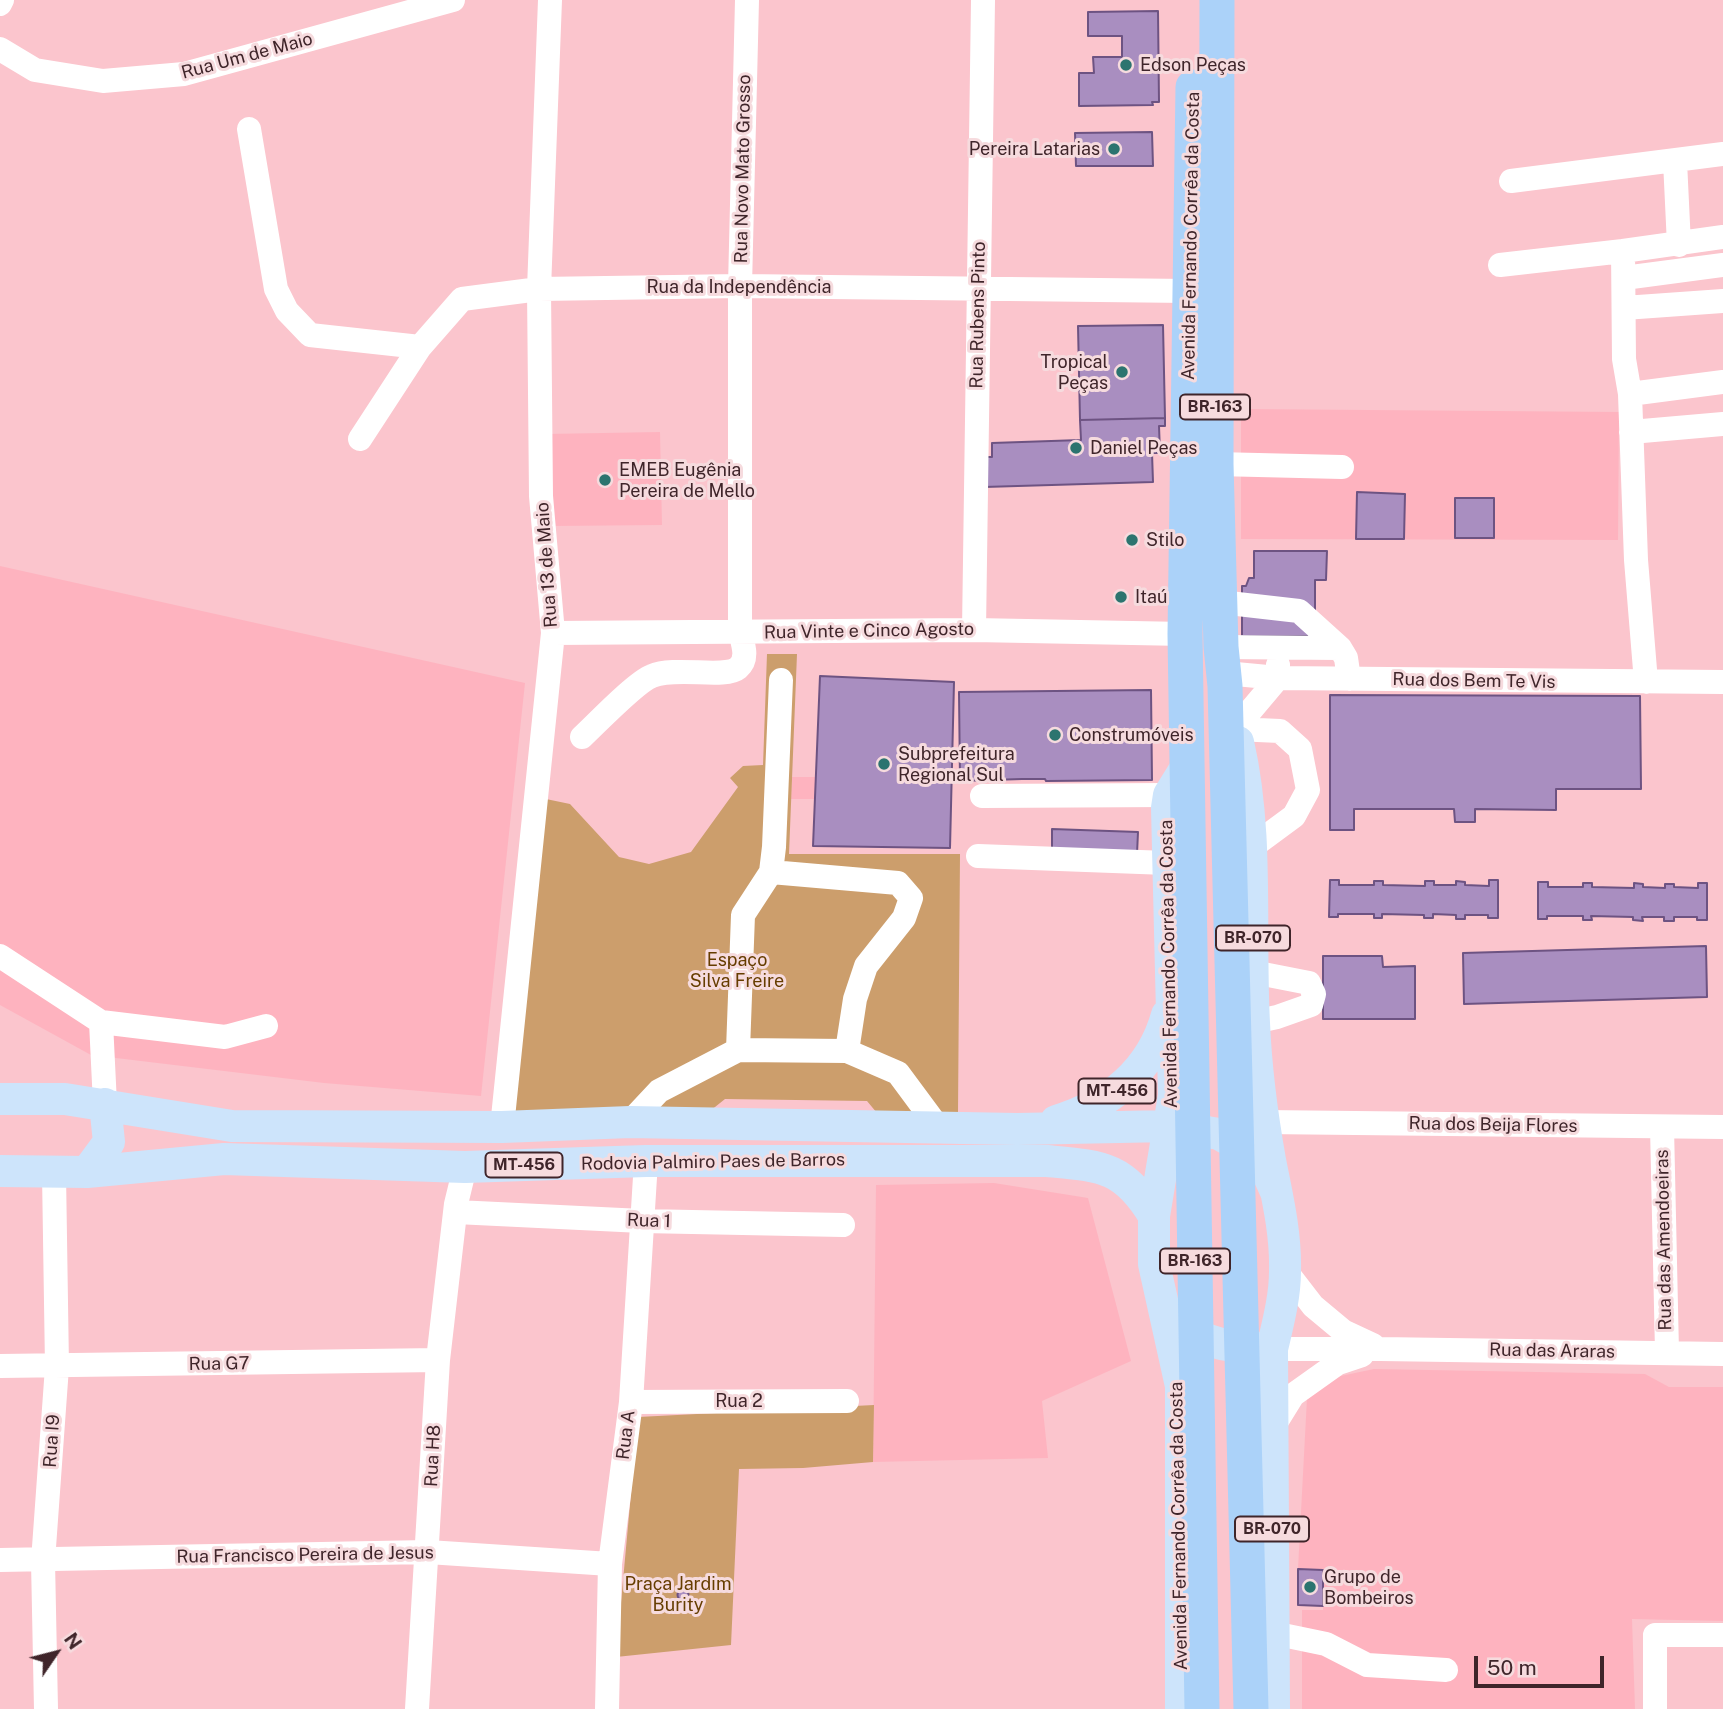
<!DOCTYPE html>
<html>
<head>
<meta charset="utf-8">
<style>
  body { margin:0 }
  #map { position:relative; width:1723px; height:1709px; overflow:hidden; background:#fbc5cd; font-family:"Public Sans",sans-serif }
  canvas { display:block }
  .north { position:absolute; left:21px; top:1618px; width:70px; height:70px; -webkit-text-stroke:5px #f6dbde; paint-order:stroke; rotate:55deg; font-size:19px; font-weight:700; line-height:28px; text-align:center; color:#3f252a }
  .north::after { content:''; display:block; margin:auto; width:24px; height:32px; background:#3f252a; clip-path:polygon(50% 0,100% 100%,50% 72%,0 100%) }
  .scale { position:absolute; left:1474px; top:1656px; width:130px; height:32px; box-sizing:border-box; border:4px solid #3f252a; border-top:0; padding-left:9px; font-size:21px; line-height:24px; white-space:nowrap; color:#3f252a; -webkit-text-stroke:5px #f6dbde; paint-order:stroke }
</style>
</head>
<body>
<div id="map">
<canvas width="1723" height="1709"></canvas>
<div class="north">N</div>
<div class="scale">50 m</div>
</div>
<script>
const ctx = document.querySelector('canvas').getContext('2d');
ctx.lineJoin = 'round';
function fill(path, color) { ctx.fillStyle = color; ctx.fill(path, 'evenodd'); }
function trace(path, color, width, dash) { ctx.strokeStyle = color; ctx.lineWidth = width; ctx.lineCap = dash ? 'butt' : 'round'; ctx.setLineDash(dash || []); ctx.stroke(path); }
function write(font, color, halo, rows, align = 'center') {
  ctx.font = font + ' "Public Sans",sans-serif'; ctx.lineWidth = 6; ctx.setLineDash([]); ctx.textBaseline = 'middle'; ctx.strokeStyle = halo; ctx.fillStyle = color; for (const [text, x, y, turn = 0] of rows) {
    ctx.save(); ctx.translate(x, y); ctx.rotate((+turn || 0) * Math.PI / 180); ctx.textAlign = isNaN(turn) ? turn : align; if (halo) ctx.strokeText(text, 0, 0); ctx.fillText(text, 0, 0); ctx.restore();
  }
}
fill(new Path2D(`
  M1241,409L1619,412L1618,540L1241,539Z
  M660,432L662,525L551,526L546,434Z
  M0,566L525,683L481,1096L324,1083L91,1055L0,1005Z
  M792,777H817L816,799H791Z
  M994,1183L1088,1198L1131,1361L1042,1401L1048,1458L873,1462L876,1185Z
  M1374,1369L1645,1374L1669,1387H1723V1621L1632,1619L1635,1709H1302V1610H1323V1570L1298,1569L1307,1398L1336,1377Z`), '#feb3bf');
fill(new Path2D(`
  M767,654H797L789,854H960L958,1112L877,1113L867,1101L725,1099L710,1111L513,1112L546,799L570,804L619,857L649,864L691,852L738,787L730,778L743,766L763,765Z
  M874,1405L873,1462L803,1468L739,1469L731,1645L616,1657L638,1417Z`), '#cc9e6c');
const building = new Path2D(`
  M1158,11L1159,102H1152L1153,105L1079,106V73H1094L1093,57H1122V36H1088V12Z
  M1152,132L1153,166H1076L1075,133Z
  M1163,325L1165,418L1080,420L1078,326Z
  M1165,418V426H1159L1160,453H1152L1153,482L984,487L982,457H992V443L1081,440L1080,420Z
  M1357,492L1405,494L1404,539H1356Z
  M1455,498H1494V538H1455Z
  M1254,551H1327L1326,580H1315V636H1242V586H1246L1249,578H1254Z
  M820,676L954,682L950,848L813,846Z
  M1151,690L1152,780L1046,781L1045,779H1022L960,781L959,692Z
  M1330,695L1640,696L1641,789H1556V810L1475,809V822H1455L1454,809H1354V830H1330Z
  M1052,829L1138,832L1137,854L1052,852Z
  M1330,880H1339V885H1374V881H1383V885L1425,886V881H1434V885H1456V881L1465,882V885L1489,886V880H1498V918H1488V915H1465V919H1456V915L1433,914V918H1424V915L1382,914V918H1374V914H1338V917H1329Z
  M1538,882H1548V887H1583V883H1592V887L1634,888V883L1643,884V887L1665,888V884H1674V887L1698,888V883H1707V920H1697V917H1674V921H1664V917H1642L1643,921L1633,920V917L1591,916L1592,920H1583V916H1547V919H1538Z
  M1706,946L1707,997L1464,1004L1463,953Z
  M1323,956H1382L1383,967L1415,966V1019H1323Z
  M1298,1569L1323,1570V1606L1298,1605Z
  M677.5 1595a5.5 5.5 0 1 1 11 0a5.5 5.5 0 1 1-11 0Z`);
fill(building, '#a98ec0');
trace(building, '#6d5382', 2);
trace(new Path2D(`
  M0,4L2,0
  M0,49L35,70L103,81L184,74L453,0
  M249,129L276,289L287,311L310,335L420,347
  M1675,161L1679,245
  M1511,181L1723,154
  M1500,265L1623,251
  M1624,278L1723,265
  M1624,308L1723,301
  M1630,394L1723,382
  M1631,432L1723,424
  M360,439L420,347L462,299L539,289L740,286L1189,291
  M1216,464L1342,467
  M1220,602L1299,611L1340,648L1346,658L1349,679
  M974,630L983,0
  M553,633L974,630L1185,634
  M1221,647L1340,648
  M1225,673L1278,678L1723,682
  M1646,682L1636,560L1630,394L1624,359L1623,251L1723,237
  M1235,729L1280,731L1300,749L1308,790L1294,816L1252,847
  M1235,729L1278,678V665
  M582,737C597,723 636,682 652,676C675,666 725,679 738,668C749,659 743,644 740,632V286L747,0
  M982,796L1169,795
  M978,856L1167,863
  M771,872L898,883L911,898L904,918L866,966L855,999L847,1051
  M0,956L101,1022L105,1104
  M1253,972L1309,983L1314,994L1311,1005L1277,1017L1254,1022
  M101,1022L225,1037L266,1026
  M738,1050L743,915L771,872L774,847L781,680
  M630,1122L659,1091L738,1050L847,1051L898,1073L938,1127
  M1263,1122L1723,1127
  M502,1127L553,633L541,496L539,289L550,0
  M1662,1127L1667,1352
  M456,1212L642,1221L843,1225
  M1286,1271L1313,1306L1343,1331L1373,1345
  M1272,1349H1380L1723,1354
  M0,1366L438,1360
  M631,1402L847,1401
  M1272,1429L1293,1395L1338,1363L1362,1355
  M0,1560L428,1552L610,1564
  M1273,1633L1326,1644L1367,1665L1446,1670
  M46,1709L43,1561L57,1367L54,1173
  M417,1709L438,1360L456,1204L465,1167
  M607,1709L610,1564L631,1402L646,1161
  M1655,1709V1635H1723`), '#fff', 24);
trace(new Path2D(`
  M1238,742C1259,834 1249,929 1254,1023C1256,1069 1262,1115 1270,1160C1277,1196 1286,1233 1285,1271C1285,1297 1278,1323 1272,1349L1274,1709
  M0,1099H65L232,1126L502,1127L630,1122L1017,1129L1170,1126L1219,1134L1242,1147L1264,1165L1276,1192
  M1056,1121C1110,1105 1152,1070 1167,1015
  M0,1171L87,1172L224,1159L465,1167L646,1161H1047C1101,1166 1124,1166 1154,1216
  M87,1172L109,1142L105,1104
  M1177,1324C1209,1345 1230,1347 1267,1349
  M1181,1709V1386L1154,1264V1216L1174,1095L1167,808L1169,795L1187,766`), '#cde4fb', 32);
trace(new Path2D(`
  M1217,0L1216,464L1221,647L1225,686L1251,1709
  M1193,87L1185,634L1202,1709`), '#abd2f9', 35);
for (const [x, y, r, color] of [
  [1126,65,7,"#2c746f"],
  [1114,149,7,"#2c746f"],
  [1122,372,7,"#2c746f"],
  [1076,448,7,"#2c746f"],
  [605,480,7,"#2c746f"],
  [1132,540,7,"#2c746f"],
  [1121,597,7,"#2c746f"],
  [1055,735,7,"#2c746f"],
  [884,764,7,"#2c746f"],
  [1310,1587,7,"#2c746f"]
]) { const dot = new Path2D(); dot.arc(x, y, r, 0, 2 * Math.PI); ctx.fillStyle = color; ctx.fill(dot); trace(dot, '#f6dbde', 2.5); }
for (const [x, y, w] of [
  [1215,407,70],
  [1253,938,74],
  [1117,1091,77],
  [524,1165,77],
  [1195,1261,70],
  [1272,1529,74]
]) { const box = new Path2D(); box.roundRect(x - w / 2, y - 12.5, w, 25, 5); ctx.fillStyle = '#f6dbde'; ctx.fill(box); trace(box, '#3f252a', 2); }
write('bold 16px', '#3f252a', null, [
  ["BR-163",1215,407],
  ["BR-070",1253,938],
  ["MT-456",1117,1091],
  ["MT-456",524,1165],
  ["BR-163",1195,1261],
  ["BR-070",1272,1529]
]);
write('18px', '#3f252a', '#f6dbde', [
  ["Rua Um de Maio",247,56,-15],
  ["Rua Novo Mato Grosso",743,169,-89],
  ["Avenida Fernando Corrêa da Costa",1191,236,-89],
  ["Rua da Independência",739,287],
  ["Rua Rubens Pinto",978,315,-89],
  ["Rua 13 de Maio",547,565,-94],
  ["Rua Vinte e Cinco Agosto",869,631,-1],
  ["Rua dos Bem Te Vis",1474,681,1],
  ["Avenida Fernando Corrêa da Costa",1169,964,-91],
  ["Rua dos Beija Flores",1493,1125,1],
  ["Rodovia Palmiro Paes de Barros",713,1162,-1],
  ["Rua 1",649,1221,2],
  ["Rua das Amendoeiras",1664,1240,-91],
  ["Rua das Araras",1552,1351,1],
  ["Rua G7",219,1364,-1],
  ["Rua 2",739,1401],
  ["Rua A",626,1435,-83],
  ["Rua I9",52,1441,-86],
  ["Rua H8",433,1456,-87],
  ["Avenida Fernando Corrêa da Costa",1179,1526,-91],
  ["Rua Francisco Pereira de Jesus",305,1555,-1]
]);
write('18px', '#3f252a', '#f6dbde', [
  ["Edson Peças",1140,65],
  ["Pereira Latarias",1100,149,"right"],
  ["Tropical",1108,362,"right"],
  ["Peças",1108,383,"right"],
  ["Daniel Peças",1090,448],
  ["EMEB Eugênia",619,470],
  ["Pereira de Mello",619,491],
  ["Stilo",1146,540],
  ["Itaú",1135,597],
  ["Construmóveis",1069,735],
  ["Subprefeitura",898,754],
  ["Regional Sul",898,775],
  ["Grupo de",1324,1577],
  ["Bombeiros",1324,1598]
], 'left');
write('18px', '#663d00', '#f6dbde', [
  ["Espaço",737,960],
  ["Silva Freire",737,981],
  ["Praça Jardim",678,1584],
  ["Burity",678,1605]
]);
</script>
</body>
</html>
